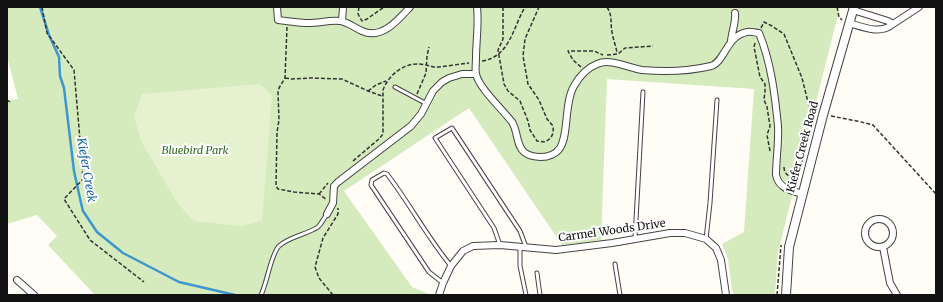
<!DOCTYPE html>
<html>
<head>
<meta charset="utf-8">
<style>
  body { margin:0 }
  #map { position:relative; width:943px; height:302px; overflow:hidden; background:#fffdf5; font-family:Merriweather,serif }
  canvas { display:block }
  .frame { position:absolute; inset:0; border:8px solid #111; pointer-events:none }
</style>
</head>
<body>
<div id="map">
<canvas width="943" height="302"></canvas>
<div class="frame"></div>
</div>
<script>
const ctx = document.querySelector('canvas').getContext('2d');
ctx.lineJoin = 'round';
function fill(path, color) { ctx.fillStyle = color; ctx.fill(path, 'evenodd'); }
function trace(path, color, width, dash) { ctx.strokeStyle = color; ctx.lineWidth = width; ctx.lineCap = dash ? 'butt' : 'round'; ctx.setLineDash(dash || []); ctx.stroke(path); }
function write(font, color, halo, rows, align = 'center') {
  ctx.font = font + ' Merriweather,serif'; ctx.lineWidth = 4; ctx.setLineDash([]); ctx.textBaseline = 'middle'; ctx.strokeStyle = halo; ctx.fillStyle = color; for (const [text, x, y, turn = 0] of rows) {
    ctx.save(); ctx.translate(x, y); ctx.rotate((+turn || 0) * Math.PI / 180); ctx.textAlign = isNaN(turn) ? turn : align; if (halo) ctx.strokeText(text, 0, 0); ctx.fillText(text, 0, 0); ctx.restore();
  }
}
fill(new Path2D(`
  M7,7H840L778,252L775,295H735L732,290L728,259L722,244L744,232L754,89L607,79L601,240L562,245L469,108L344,191L412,287L431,295H95L48,245L57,236L37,215L7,224V100L18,99L7,56Z`), '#d5ebbd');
fill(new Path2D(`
  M260,84L272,95L262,221L241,226L194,221L178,204L141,141L134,116L142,94Z`), '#e6f2cf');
trace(new Path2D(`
  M40,7L49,35L59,57L60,76L64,88L74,171L81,203L83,211L97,232L123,253L179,282L235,295`), '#3f96cf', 2.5);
const service = new Path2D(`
  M395,87L425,103
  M635,238L643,92
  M706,239L710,203L717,100
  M500,245L494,228L435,138L452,128L520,231L526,247
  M520,247V266L526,295
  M615,264L620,295
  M537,273L540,295
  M443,283L429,272L371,185L372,180L384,173L387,174C410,204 427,237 451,266
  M261,295C267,283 271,254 279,246C290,236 306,235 318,227C322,223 324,218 327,214`);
const minor = new Path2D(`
  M277,7L278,20C288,21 299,23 309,23C319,23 329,20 340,21C348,22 355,28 362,31C382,40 398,20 410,7
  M477,7C479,24 476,41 476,58C476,63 475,69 476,74C479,88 502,109 512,122C518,131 516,145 524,152C529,156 535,157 541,157C548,157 556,154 560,148C569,134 564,103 574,86C579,77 587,68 597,64C611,58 628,68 642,70C664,72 690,71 711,66C725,62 726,36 747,32C751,31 756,33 759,33C771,62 775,95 778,126C779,142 776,159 776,175C779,189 791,190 802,194
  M342,21L343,7
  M849,23C863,27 880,35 893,24L888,21L853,10
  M893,24L919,7
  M731,41C732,31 736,22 735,13
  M327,214L333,203L334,186L338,182L411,126L421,114L433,91L442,82L449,78L462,74H476
  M865 233a14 14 0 1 1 28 0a14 14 0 1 1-28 0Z
  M883,247L890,283L897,295
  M17,280L34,295
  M439,295L443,283L451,266L463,251L473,246L500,245L556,250L612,243L670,233H685L706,239L716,248L721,260L726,295`);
const tertiary = new Path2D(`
  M786,295L789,247L823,115L854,7`);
trace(service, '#444', 5);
trace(minor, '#444', 8);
trace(tertiary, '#444', 10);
trace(new Path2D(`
  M42,7L47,33L74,70L79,128L83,179L64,199L90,240L144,282
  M359,7L358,14L362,21L367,19L384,7
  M503,7V39L498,50L504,84L508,91L520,101L528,121L530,130L537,141L545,142C552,138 554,134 553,126L547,119L539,100L528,84L523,56L525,39L539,7
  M607,7C613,17 610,22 612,32C613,39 616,46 617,53
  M837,7L839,17L842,20
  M287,27L285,78L279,88L278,92L279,120L277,132L276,186L278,189L294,192L319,194L327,200
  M761,28L764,22L772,26L784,34L802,78L809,106L816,112
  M755,43L754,47L760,77L765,84V91L764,100L767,107L770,126L767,135L770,151
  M607,55L618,54L625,48L653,46
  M482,61C510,57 513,27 525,7
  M581,67L573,60L568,51H594L603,55
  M285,78L292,79L310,78L342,79L368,91L382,96
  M368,91L376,85L386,81
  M417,94L426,73L427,56L429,47
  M7,100L10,102
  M831,116L857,121L873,125L936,194
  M353,161L380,138L383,134V90C388,76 403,63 419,64C424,64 429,66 434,67C445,67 458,64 469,63
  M784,167C784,175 790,177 797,179
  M796,186L814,112
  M319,194L328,183
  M333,295L319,278L315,267L323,238L338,214V208
  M777,295L781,245`), '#333', 1.5, [4, 2]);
trace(service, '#fff', 3);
trace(minor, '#fff', 6);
trace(tertiary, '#fff', 8);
write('11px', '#111', '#fff', [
  ["Kiefer Creek Road",803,147,-75],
  ["Carmel Woods Drive",612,231,-8]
]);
write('italic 11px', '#2f6b1f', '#fff', [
  ["Bluebird Park",195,151]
]);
write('italic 12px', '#1768a6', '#fff', [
  ["Kiefer Creek",86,170,80]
]);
</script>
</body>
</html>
